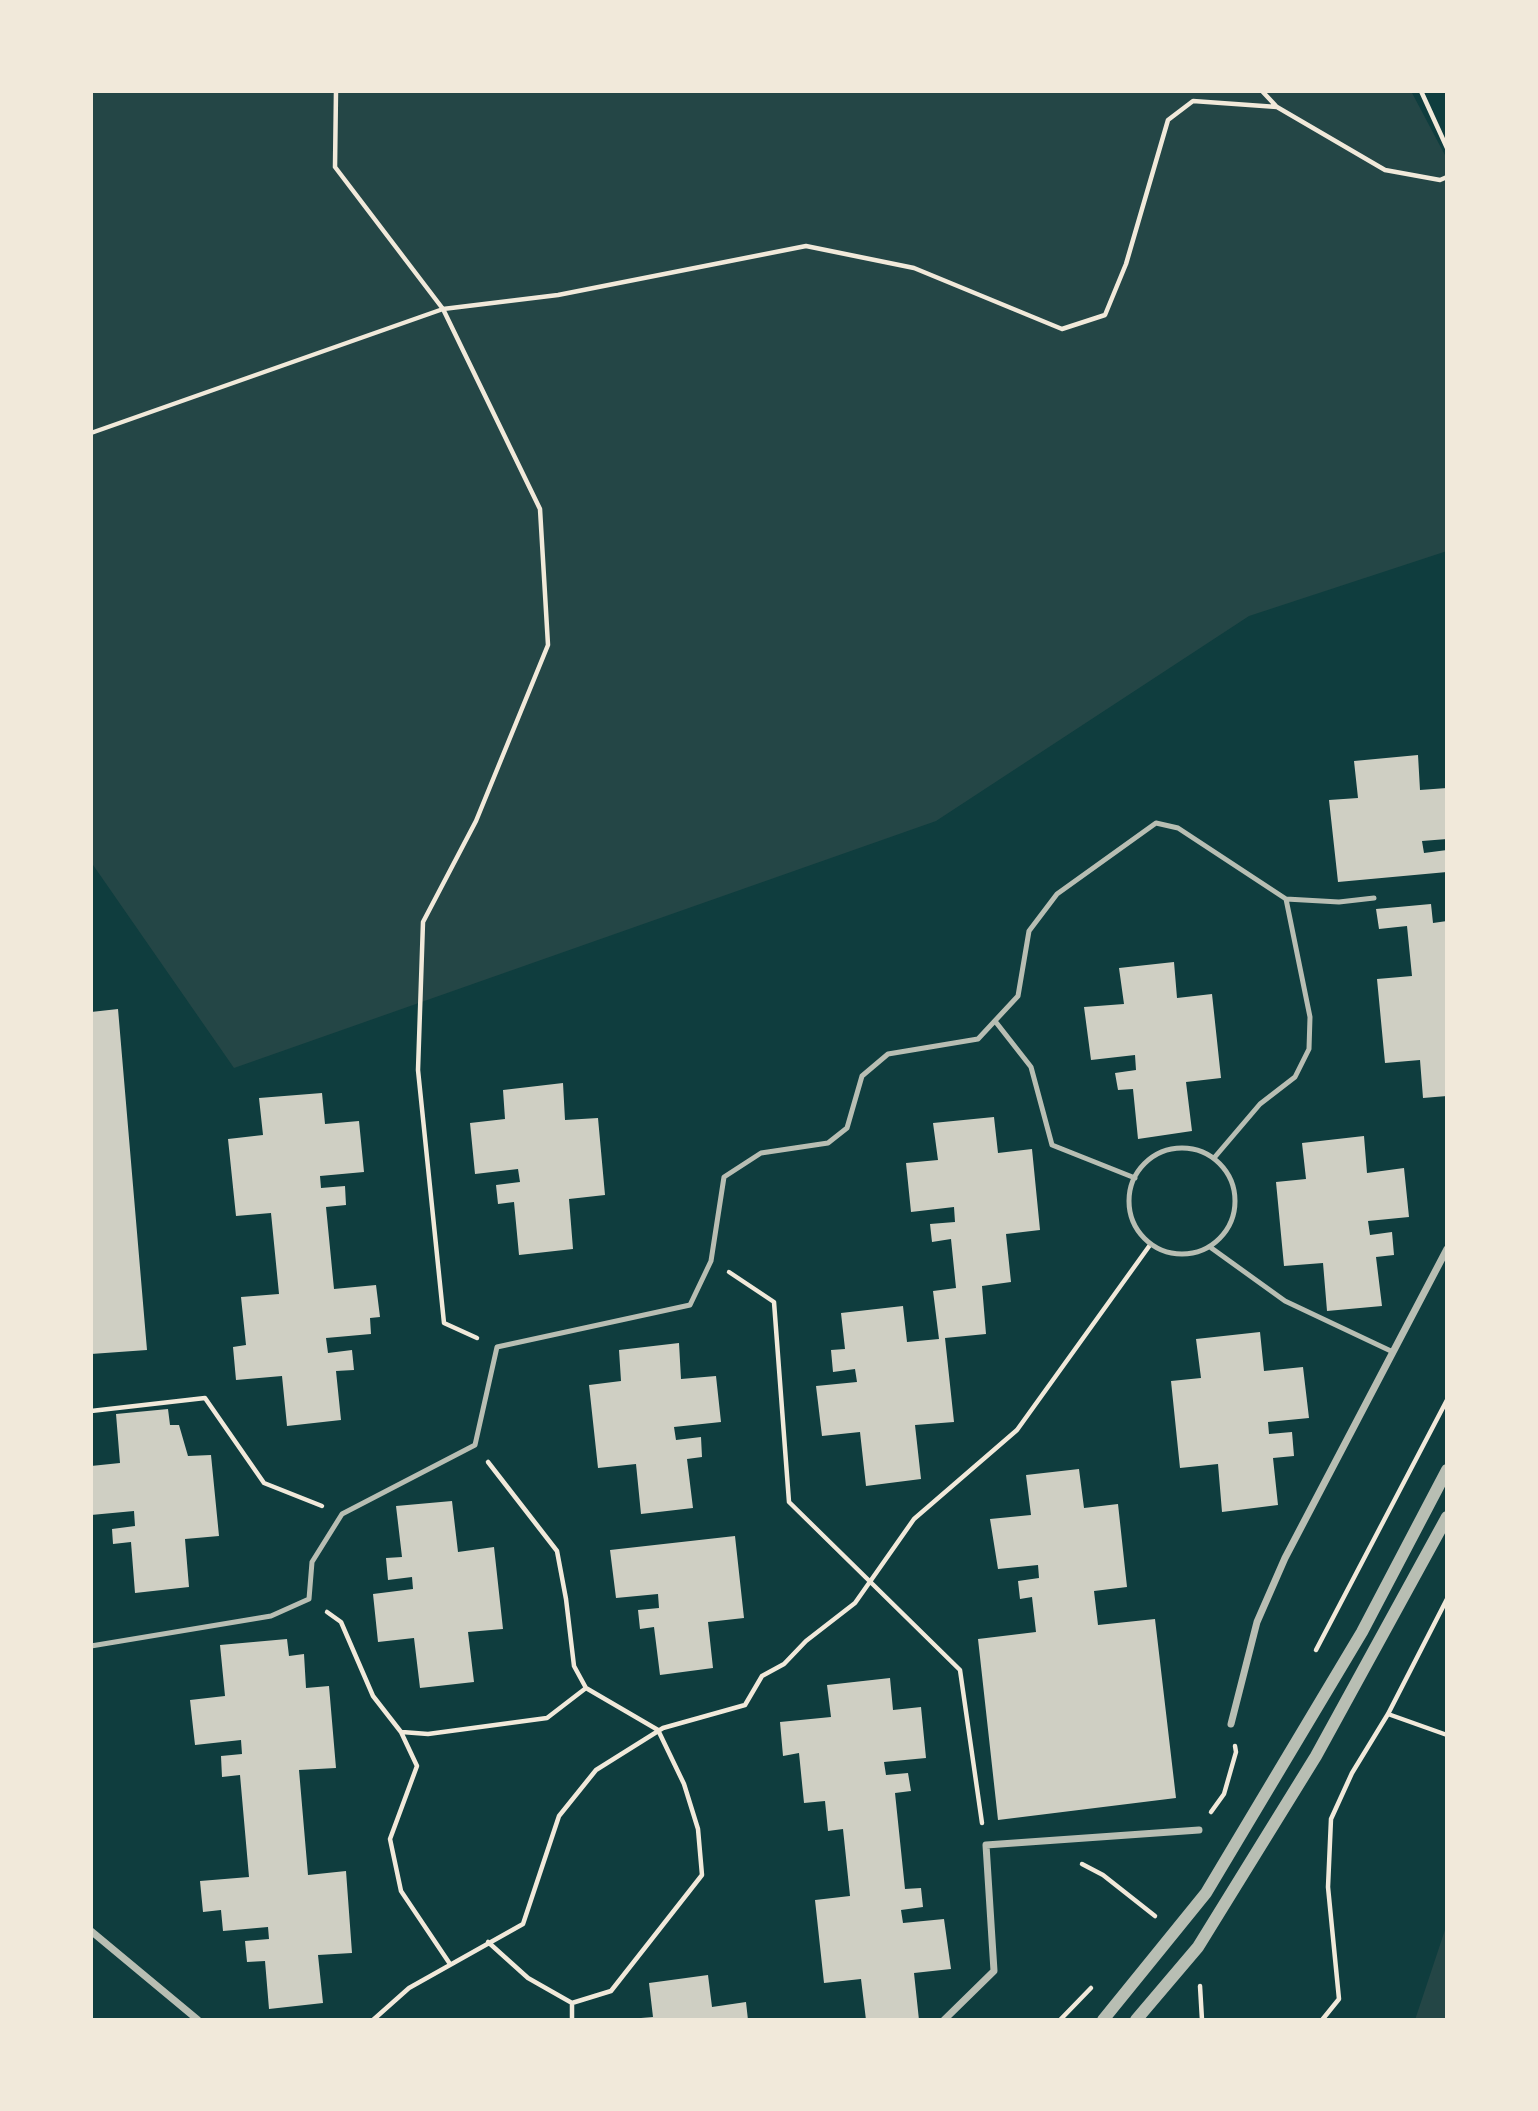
<!DOCTYPE html>
<html>
<head>
<meta charset="utf-8">
<style>
  body { margin:0 }
  #map { position:relative; width:1538px; height:2111px; overflow:hidden; background:#0f3d3e; font-family:Figtree,sans-serif }
  canvas { display:block }
  .frame { position:absolute; inset:0; border:93px solid #f1e9da; pointer-events:none }
</style>
</head>
<body>
<div id="map">
<canvas width="1538" height="2111"></canvas>
<div class="frame"></div>
</div>
<script>
const ctx = document.querySelector('canvas').getContext('2d');
ctx.lineJoin = 'round';
function fill(path, color) { ctx.fillStyle = color; ctx.fill(path, 'evenodd'); }
function trace(path, color, width, dash) { ctx.strokeStyle = color; ctx.lineWidth = width; ctx.lineCap = dash ? 'butt' : 'round'; ctx.setLineDash(dash || []); ctx.stroke(path); }
fill(new Path2D(`
  M91,91H1411L1447,159V551L1249,616L936,821L234,1068L91,862Z
  M1447,1924V2020H1415Z`), '#244646');
fill(new Path2D(`
  M1418,755L1420,790L1447,788V839L1422,841L1424,853L1447,850V872L1338,882L1329,800L1358,798L1354,761Z
  M1431,904L1433,923L1447,921V1096L1423,1098L1420,1060L1385,1063L1377,979L1412,976L1407,926L1379,929L1376,909Z
  M1174,962L1177,998L1212,994L1221,1078L1186,1082L1192,1131L1138,1139L1133,1089L1118,1090L1115,1073L1136,1070L1135,1055L1091,1060L1084,1007L1124,1004L1119,968Z
  M118,1009L147,1350L91,1354V1012Z
  M563,1083L565,1120L598,1118L605,1195L569,1199L573,1249L519,1255L514,1202L498,1204L496,1185L520,1182L518,1169L475,1174L470,1123L505,1119L503,1090Z
  M322,1093L325,1124L359,1121L364,1172L320,1176L321,1188L345,1186L346,1205L326,1207L334,1289L376,1285L380,1317L370,1318L371,1334L326,1338L328,1353L352,1350L354,1370L336,1371L341,1420L287,1426L282,1376L236,1380L233,1347L246,1345L241,1297L279,1294L271,1213L236,1216L228,1139L263,1135L259,1098Z
  M994,1117L998,1153L1032,1149L1040,1230L1006,1234L1011,1282L982,1286L986,1334L945,1338L954,1422L915,1425L921,1479L866,1486L860,1432L822,1436L816,1386L857,1382L855,1369L833,1372L831,1350L845,1349L841,1313L903,1306L907,1342L939,1339L933,1291L956,1288L951,1239L932,1242L930,1224L955,1222L954,1207L911,1212L906,1163L938,1160L933,1123Z
  M1364,1136L1367,1173L1404,1168L1409,1217L1368,1221L1370,1235L1392,1232L1394,1255L1376,1257L1382,1306L1327,1311L1323,1263L1284,1266L1276,1182L1306,1179L1302,1143Z
  M1260,1332L1264,1371L1303,1367L1309,1418L1268,1422L1269,1434L1292,1432L1294,1456L1273,1458L1278,1505L1222,1512L1218,1464L1180,1468L1171,1381L1201,1378L1196,1339Z
  M679,1343L681,1379L716,1376L721,1422L674,1427L676,1440L701,1437L702,1457L687,1459L693,1508L641,1514L636,1464L598,1468L589,1385L621,1381L619,1350Z
  M168,1409L170,1425H179L188,1456L211,1455L219,1536L185,1539L189,1587L135,1593L131,1542L113,1544L112,1529L135,1526L134,1511L91,1515V1466L120,1463L116,1414Z
  M1079,1469L1084,1508L1118,1504L1127,1587L1094,1591L1098,1625L1155,1619L1176,1798L998,1820L978,1639L1036,1632L1032,1597L1020,1599L1018,1581L1039,1578L1038,1565L998,1569L990,1519L1031,1515L1026,1475Z
  M452,1501L458,1552L494,1547L503,1629L468,1632L474,1682L420,1688L414,1638L378,1642L373,1594L413,1589L412,1577L388,1580L386,1558L402,1557L396,1506Z
  M735,1536L744,1618L708,1622L713,1668L660,1675L654,1627L640,1629L638,1610L659,1608L658,1594L616,1598L610,1550Z
  M287,1639L289,1656L304,1654L306,1688L329,1686L336,1768L299,1770L308,1875L346,1871L352,1953L318,1955L323,2003L269,2009L265,1961L247,1962L245,1941L269,1939L268,1927L223,1931L221,1910L203,1912L200,1881L249,1877L240,1775L222,1777L221,1756L242,1754L241,1740L195,1745L190,1700L225,1696L220,1645Z
  M890,1678L893,1710L921,1707L926,1758L884,1762L886,1775L908,1773L911,1791L895,1793L905,1889L921,1888L923,1907L901,1910L903,1923L944,1919L951,1969L914,1973L919,2020H866L861,1979L824,1983L815,1900L850,1896L843,1829L828,1831L825,1801L804,1803L799,1753L783,1756L780,1722L831,1717L827,1685Z
  M708,1975L712,2007L746,2002L748,2020H641V2018L653,2017L649,1983Z`), '#cfcfc3');
trace(new Path2D(`
  M336,91L335,167L443,309L558,295L806,246L914,268L1062,329L1105,315L1126,264L1168,120L1193,101L1277,107L1385,170L1440,180L1447,177
  M1262,91L1276,106
  M1421,91L1447,148
  M91,433L443,309L540,509L548,645L476,821L423,922L418,1070L444,1323L477,1338
  M729,1272L774,1302L789,1502L960,1670L982,1823
  M91,1411L205,1398L264,1483L322,1506
  M488,1462L557,1551L566,1599L574,1666L586,1688L658,1730L684,1784L698,1829L702,1875L611,1991L572,2003L528,1978L488,1942
  M327,1612L341,1622L373,1696L401,1732L417,1766L390,1839L401,1891L450,1964
  M1316,1650L1447,1400
  M1388,1714L1447,1735
  M402,1732L428,1734L547,1718L586,1688
  M1211,1812L1224,1794L1236,1752L1235,1746
  M1082,1864L1103,1875L1155,1916
  M1200,1986L1202,2020
  M572,2003V2020
  M373,2020L409,1988L523,1924L559,1816L596,1770L663,1728L745,1705L762,1676L784,1664L806,1641L855,1603L914,1519L1017,1430L1150,1245
  M1060,2020L1091,1988
  M1322,2020L1339,1999L1328,1887L1331,1819L1352,1773L1388,1714L1447,1599`), '#f1e9da', 4.5);
trace(new Path2D(`
  M995,1021L1031,1067L1052,1145L1135,1178
  M1129 1201a53 53 0 1 1 106 0a53 53 0 1 1-106 0Z
  M1214,1158L1260,1104L1295,1077L1309,1049L1310,1017L1286,899
  M1210,1247L1285,1301L1393,1352
  M91,1646L271,1616L309,1599L312,1562L342,1514L475,1445L497,1347L690,1305L711,1261L724,1177L761,1153L828,1143L847,1128L862,1076L888,1054L978,1039L1018,996L1029,931L1057,894L1156,823L1178,828L1286,899L1339,902L1374,898`), '#b8beb3', 5);
trace(new Path2D(`
  M1231,1724L1257,1622L1285,1558L1447,1249
  M91,1931L198,2020
  M944,2020L994,1971L986,1845L1199,1830`), '#b8beb3', 7);
trace(new Path2D(`
  M1103,2020L1206,1893L1362,1632L1447,1470
  M1136,2020L1198,1947L1316,1756L1447,1517`), '#b8beb3', 12);
</script>
</body>
</html>
